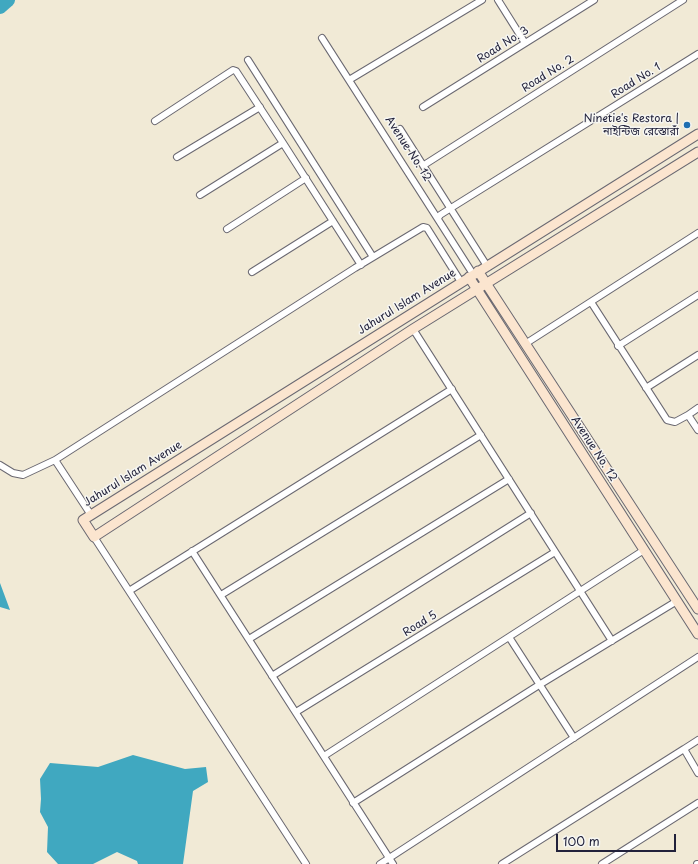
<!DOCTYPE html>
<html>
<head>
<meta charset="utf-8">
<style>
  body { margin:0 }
  #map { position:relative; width:698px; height:864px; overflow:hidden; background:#f1ead6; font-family:"Playpen Sans",sans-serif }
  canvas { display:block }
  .scale { position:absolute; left:556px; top:834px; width:120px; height:18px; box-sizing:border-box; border:2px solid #22223b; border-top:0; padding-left:5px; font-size:12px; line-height:14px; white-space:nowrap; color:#22223b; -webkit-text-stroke:3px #f6f6f2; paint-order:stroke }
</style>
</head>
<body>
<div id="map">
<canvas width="698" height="864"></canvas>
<div class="scale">100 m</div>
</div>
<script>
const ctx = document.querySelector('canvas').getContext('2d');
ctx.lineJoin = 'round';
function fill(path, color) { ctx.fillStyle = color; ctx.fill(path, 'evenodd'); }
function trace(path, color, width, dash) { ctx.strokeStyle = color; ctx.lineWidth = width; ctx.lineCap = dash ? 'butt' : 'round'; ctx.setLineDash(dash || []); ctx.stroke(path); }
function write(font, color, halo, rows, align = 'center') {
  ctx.font = font + ' "Playpen Sans","Noto Sans Bengali",sans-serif'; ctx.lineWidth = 3; ctx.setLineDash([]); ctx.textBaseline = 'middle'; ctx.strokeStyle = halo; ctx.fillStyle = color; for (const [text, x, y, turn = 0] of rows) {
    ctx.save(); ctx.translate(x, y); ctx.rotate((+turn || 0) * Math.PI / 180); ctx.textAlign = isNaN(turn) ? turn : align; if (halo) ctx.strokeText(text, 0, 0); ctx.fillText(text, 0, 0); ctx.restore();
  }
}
fill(new Path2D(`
  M0,583L10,610L0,607Z
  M133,755L185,769L206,767L208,782L193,791L183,864H138L137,861L117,852L93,864H58L47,852L48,827L40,812L41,799L40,779L50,763L98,767Z`), '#40a8c0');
trace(new Path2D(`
  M0,7L8,0`), '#40a8c0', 14);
const street = new Path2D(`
  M498,0L525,43
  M322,38L473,274
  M248,60L373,257
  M349,80L482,0
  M423,107L594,0
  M155,121L233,70L236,71L283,143L361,265
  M400,129L487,266
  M177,157L260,107
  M424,165L683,0
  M200,195L283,143
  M438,218L440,215L451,208L698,54
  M227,229L306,178
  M252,272L333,221
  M591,302L667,420L675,422L688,415L698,430
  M413,329L612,641
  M525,344L698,233
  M618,346L698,295
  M646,388L698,355
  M688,415L698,408
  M55,460L91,515
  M0,465L13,473L23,475L55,460L355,268L423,227L427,228L461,282
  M94,537L306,864
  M192,551L393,864
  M129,591L452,389
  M221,595L481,435
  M509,637L574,738
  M249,639L509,479
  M272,676L531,513
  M296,712L555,552
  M698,740L684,749L698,773
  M324,756L644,550
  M353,803L539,685L677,601
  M380,864L698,657
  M502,864L684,749
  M602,864L698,803
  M697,864H698`);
const secondary = new Path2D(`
  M698,134L83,520L94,537L413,329L698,152
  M478,271L698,609
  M469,277L698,634`);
trace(street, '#6a6871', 8);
trace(secondary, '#6a6871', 11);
trace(street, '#fff', 6);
trace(secondary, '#fbe5cf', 9);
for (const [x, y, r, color] of [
  [687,125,4,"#1f6fb2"]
]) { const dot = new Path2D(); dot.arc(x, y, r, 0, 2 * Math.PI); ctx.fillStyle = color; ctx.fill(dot); trace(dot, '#f6f6f2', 1.5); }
write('11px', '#22223b', '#f6f6f2', [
  ["Road No. 3",503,45,-32],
  ["Road No. 2",548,74,-32],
  ["Road No. 1",636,81,-32],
  ["Avenue No. 12",408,149,57],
  ["Jahurul Islam Avenue",407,302,-32],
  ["Avenue No. 12",594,449,57],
  ["Jahurul Islam Avenue",133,474,-32],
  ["Road 5",420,624,-32]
]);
write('11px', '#22223b', '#f6f6f2', [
  ["Ninetie's Restora |",679,119],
  ["নাইন্টিজ রেস্তোরাঁ",679,132]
], 'right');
</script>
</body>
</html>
